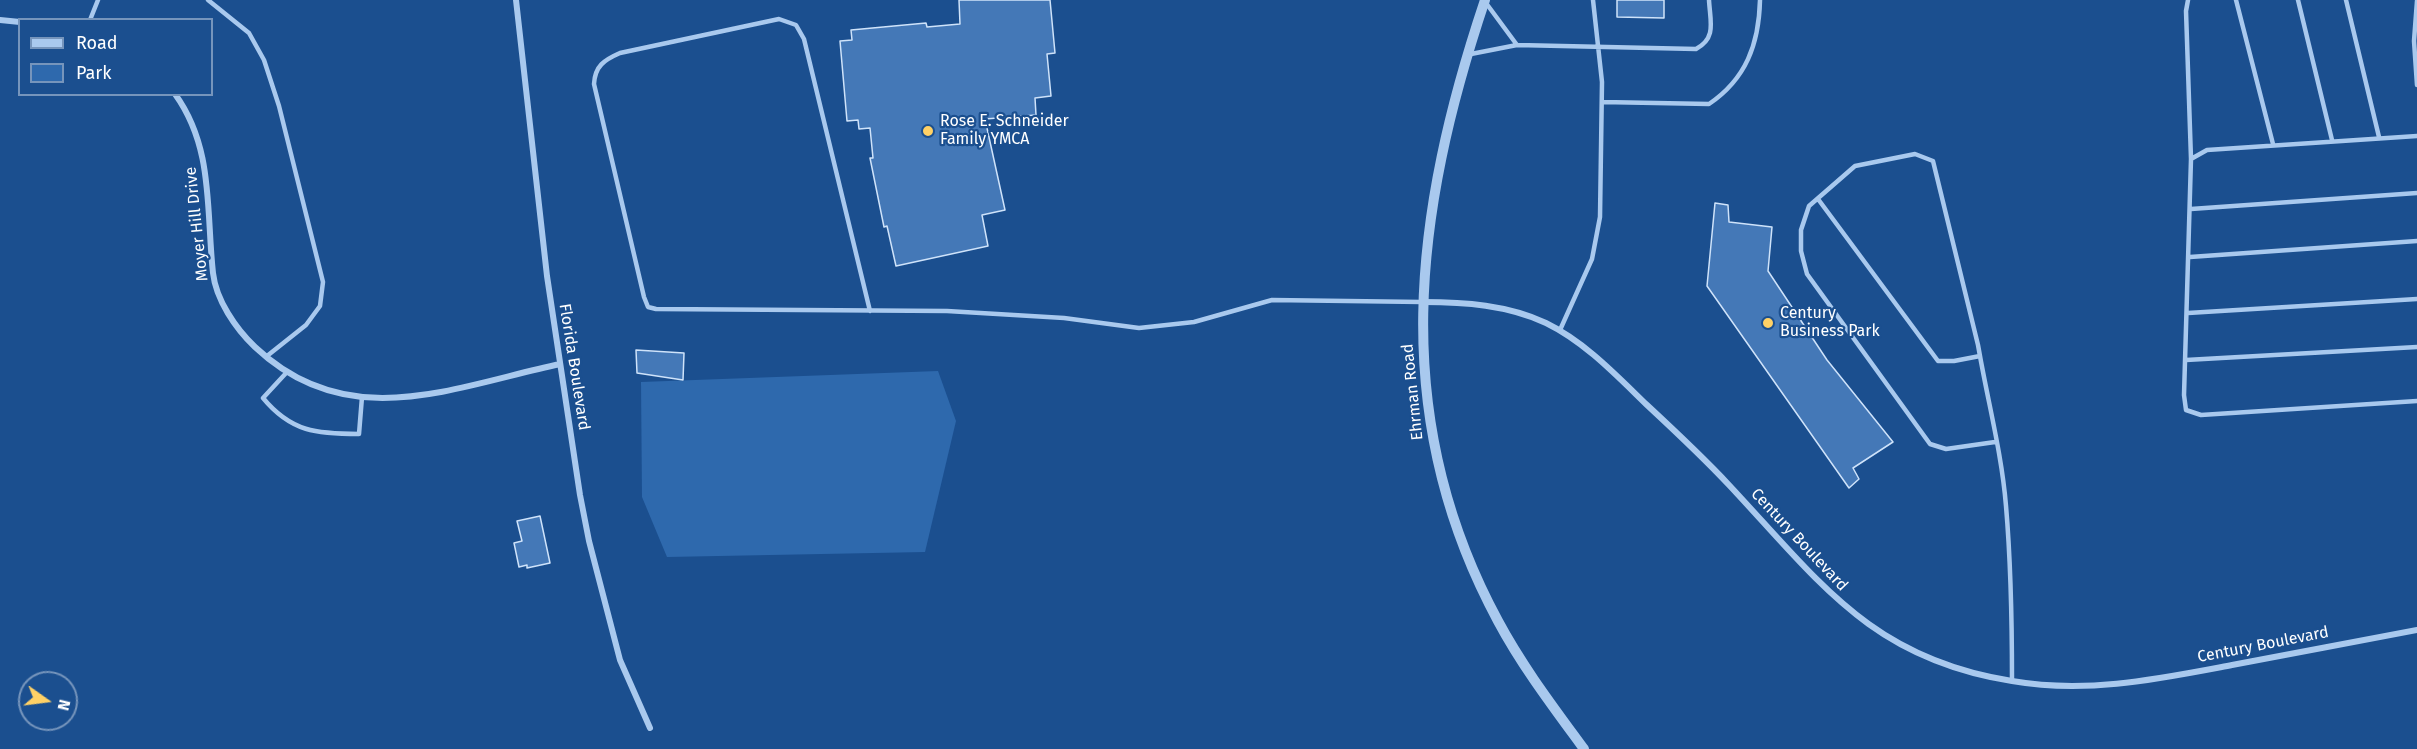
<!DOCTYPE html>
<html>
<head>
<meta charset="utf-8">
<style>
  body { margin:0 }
  #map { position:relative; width:2417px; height:749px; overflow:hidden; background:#1b4f8f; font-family:"Fira Sans",sans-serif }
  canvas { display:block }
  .legend { position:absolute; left:18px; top:18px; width:195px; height:78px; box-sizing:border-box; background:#1b4f8f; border:2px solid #7695bc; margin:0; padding:8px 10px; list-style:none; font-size:18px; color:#fff }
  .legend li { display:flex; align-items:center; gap:12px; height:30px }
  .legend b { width:30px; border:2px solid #7695bc }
  .north { position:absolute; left:18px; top:671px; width:60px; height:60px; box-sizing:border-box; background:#1b4f8f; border:2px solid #7695bc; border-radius:50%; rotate:104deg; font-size:16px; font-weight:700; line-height:24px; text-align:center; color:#fff }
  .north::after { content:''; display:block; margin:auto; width:21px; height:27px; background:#ffd166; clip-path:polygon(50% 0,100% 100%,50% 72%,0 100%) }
</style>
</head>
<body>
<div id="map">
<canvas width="2417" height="749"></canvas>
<ul class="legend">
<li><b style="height:8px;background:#a9c9ee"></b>Road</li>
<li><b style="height:16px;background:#2e69ad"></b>Park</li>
</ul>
<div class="north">N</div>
</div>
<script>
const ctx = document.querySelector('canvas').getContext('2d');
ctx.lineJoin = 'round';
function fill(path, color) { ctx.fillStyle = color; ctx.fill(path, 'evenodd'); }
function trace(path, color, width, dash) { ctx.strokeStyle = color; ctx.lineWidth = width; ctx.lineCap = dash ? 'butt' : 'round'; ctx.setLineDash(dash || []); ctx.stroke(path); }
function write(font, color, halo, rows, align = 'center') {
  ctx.font = font + ' "Fira Sans",sans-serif'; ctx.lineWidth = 4.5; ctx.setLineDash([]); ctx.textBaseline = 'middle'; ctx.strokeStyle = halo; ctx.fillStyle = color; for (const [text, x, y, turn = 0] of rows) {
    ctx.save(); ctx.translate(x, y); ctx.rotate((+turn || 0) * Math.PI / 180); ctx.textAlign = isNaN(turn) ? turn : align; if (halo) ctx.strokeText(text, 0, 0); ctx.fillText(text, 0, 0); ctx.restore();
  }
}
fill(new Path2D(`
  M938,371L956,421L925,552L667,557L642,497L641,382Z`), '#2e69ad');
const building = new Path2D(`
  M959,0H1050L1055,53L1047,54L1051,96L1035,98L1036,115L985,119L1005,210L982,215L988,246L896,266L887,226L884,227L870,158H873L870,128L859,129L858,120L847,121L840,41L852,40L851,30L926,23L927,27L960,24Z
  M1617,0H1664V18L1617,17Z
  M1715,203L1728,205L1729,222L1772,227L1768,271L1827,360L1893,442L1853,468L1859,479L1849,488L1707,286Z
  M636,350L684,353L683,380L637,373Z
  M540,516L550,563L527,568V565L519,567L514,543L522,541L517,521Z`);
fill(building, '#4478b7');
trace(building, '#cfe3fa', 1.5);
trace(new Path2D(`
  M208,0L249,33L264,60L279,106L323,282L320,306L306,325L267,356
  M2188,0L2186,11L2191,159
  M2236,0L2273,144
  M2298,0L2332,140
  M2346,0L2379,137
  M2417,1L2414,41L2417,85
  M1486,3L1517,45
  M90,20L98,0
  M1471,54L1517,45L1696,49C1717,38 1710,21 1709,0
  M1602,102L1709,104C1746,79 1759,44 1760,0
  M2417,136L2207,150L2191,159L2184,395L2186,410L2201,415L2417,401
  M1818,199L1938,361H1954L1980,356
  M2191,209L2417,193
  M2190,257L2417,241
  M870,311L804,39L796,25L779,19L620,53C604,60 595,66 594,84L644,297L648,307L656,309L947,311L1064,318L1139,328L1194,322L1272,300L1422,302
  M2188,313L2417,299
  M1560,330L1592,259L1600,217L1602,82L1593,0
  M2186,360L2417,347
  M287,372L263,398C291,432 317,434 359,434L362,397
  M1995,442L1946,449L1930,444L1807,274L1801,251V230L1809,206L1855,166L1915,154L1933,161L1978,345L1980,356C1989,406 2002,456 2006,506C2011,564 2012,623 2012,681`), '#a9c9ee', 4.5);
trace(new Path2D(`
  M516,0L547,276L580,495L589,541L620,660L650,728
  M0,20L20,22
  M175,94C214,148 206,210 213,273C216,300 236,329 255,347C348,435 453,387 560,364
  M1423,302C1464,302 1508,305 1546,323C1585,342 1616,375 1647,405C1675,431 1703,457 1729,485C1819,581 1871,659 2012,681C2087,694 2158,679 2232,665C2294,653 2355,642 2417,630`), '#a9c9ee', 6);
trace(new Path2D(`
  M1485,0C1414,212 1387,416 1498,621C1522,666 1554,708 1584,749`), '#a9c9ee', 10);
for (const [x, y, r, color] of [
  [928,131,6,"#ffd166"],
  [1768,323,6,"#ffd166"]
]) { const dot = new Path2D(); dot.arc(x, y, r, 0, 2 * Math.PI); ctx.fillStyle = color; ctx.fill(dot); trace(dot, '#1b4f8f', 2); }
write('16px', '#fff', '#1b4f8f', [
  ["Rose E. Schneider",940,122],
  ["Family YMCA",940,140],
  ["Century",1780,314],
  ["Business Park",1780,332]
], 'left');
write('16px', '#fff', '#1b4f8f', [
  ["Moyer Hill Drive",197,224,-96],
  ["Florida Boulevard",574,367,81],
  ["Ehrman Road",1413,392,-96],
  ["Century Boulevard",1799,540,47],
  ["Century Boulevard",2263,645,-11]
]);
</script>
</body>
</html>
